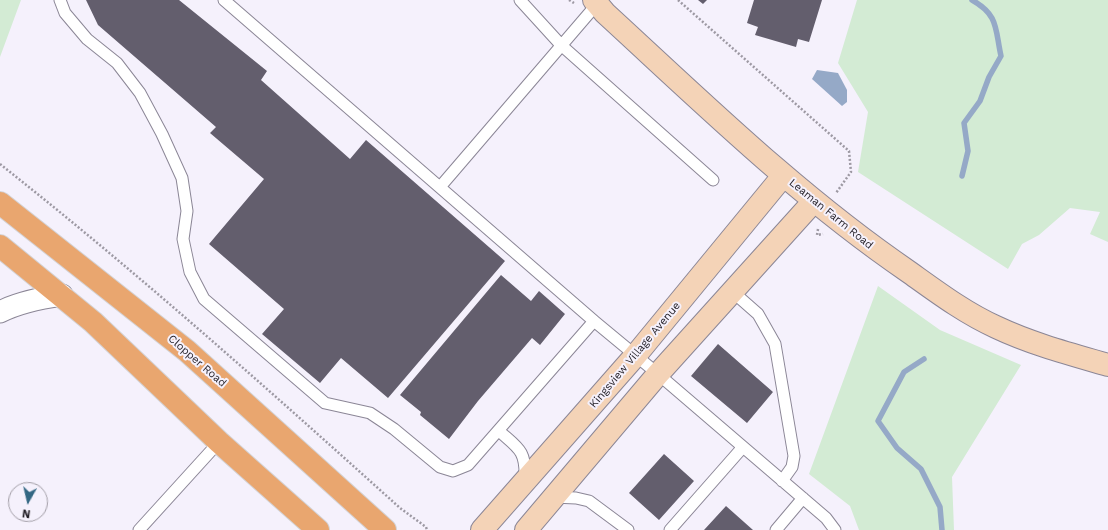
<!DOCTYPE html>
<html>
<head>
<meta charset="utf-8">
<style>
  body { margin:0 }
  #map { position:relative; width:1108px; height:530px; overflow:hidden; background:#f5f1fc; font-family:"Work Sans",sans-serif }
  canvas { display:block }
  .north { position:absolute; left:8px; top:482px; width:40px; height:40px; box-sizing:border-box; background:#f5f1fc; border:1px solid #a19da6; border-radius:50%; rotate:188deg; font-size:11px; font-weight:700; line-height:16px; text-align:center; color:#221f26 }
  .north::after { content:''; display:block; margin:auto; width:14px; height:18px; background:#336783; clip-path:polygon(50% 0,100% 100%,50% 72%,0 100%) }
</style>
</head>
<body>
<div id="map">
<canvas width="1108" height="530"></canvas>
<div class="north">N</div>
</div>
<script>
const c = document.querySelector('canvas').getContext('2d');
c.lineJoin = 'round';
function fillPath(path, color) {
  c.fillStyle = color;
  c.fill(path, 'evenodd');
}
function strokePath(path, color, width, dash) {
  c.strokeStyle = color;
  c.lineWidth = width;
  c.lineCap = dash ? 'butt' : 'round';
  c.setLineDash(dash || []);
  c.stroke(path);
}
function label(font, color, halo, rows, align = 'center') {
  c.font = font + ' "Work Sans",sans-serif';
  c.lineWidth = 4;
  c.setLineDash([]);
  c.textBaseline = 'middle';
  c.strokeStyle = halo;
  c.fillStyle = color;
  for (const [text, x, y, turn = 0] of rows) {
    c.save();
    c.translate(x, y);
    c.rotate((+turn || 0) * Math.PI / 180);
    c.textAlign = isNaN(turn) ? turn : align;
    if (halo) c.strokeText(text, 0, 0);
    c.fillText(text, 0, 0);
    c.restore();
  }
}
fillPath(new Path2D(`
  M0,0H21L0,57Z
  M857,0H1108V242L1090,234L1100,212L1070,208L1039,235L1022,244L1008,269L858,172L868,112L838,63Z
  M878,286L940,330L1021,365L952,477L954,530H859L850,506L809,474Z`), '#d3ebd4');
fillPath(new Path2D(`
  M817,70L838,73L847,90V102L842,106L812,79Z`), '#95a9c7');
strokePath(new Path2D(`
  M962,176L968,151L964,123L980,101L989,77L1001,56C995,29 999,15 972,0
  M924,359L904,372L878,421L897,448L921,469L940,507L942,530`), '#95a9c7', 5.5);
fillPath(new Path2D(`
  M86,0H179L267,71L261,80L350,159L366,140L505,261L388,398L341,358L320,383L262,334L284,309L209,244L264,179L210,133L216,127L98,25Z
  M698,0H707L703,4Z
  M754,0H822L809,42L798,39L796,47L755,35L758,27L747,23Z
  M501,275L531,301L539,291L565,314L540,345L532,338L478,401L449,439L420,415L421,412L400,395Z
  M718,344L773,392L747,423L691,376Z
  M664,454L694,481L659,520L629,493Z
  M726,506L753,530H704Z`), '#635e6d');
const lane = new Path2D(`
  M60,0L65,13L87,39L117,63L140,93L162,134L182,178L187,211L183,239L190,272L204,299L325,403L370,413L394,429L440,467L453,471L468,465L594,321
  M224,0L594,321L658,374L826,518L835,530
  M520,0L561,45L713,180
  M440,187L597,4
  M733,292L758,314L775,344L794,456L792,467L782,481
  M499,431C518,448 526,450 525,478
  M553,497L576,498L589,501L628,530
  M139,530L219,442
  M670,530L743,447
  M776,530L803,498`);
const street = new Path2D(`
  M0,312C19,302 41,298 62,295`);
const secondary = new Path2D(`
  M594,0L605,13C703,103 799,197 909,272C937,292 965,313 996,327C1032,344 1070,354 1108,365
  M482,530L635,356L783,176
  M526,530L658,374L814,201`);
const primary = new Path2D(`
  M0,203L187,351L385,530
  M0,246L93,322L219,442L318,530`);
strokePath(lane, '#8b8696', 13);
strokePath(street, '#8b8696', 23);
strokePath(secondary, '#8b8696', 24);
strokePath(primary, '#d3d2d4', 24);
strokePath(new Path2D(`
  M569,0L574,3
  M678,0L849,151L851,172L836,193
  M0,164C138,273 269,390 400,508L426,527L427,530
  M818,229L817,235L823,234`), '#9d99a3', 2.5, [2, 2]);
strokePath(lane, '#fff', 11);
strokePath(street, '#fff', 21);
strokePath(secondary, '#f4d3b7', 22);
strokePath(primary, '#e9a66f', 22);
label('11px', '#221f26', '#f5f1fc', [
  ["Leaman Farm Road",831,214,39],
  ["Kingsview Village Avenue",635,355,-50],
  ["Clopper Road",197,361,41]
]);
</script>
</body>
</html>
